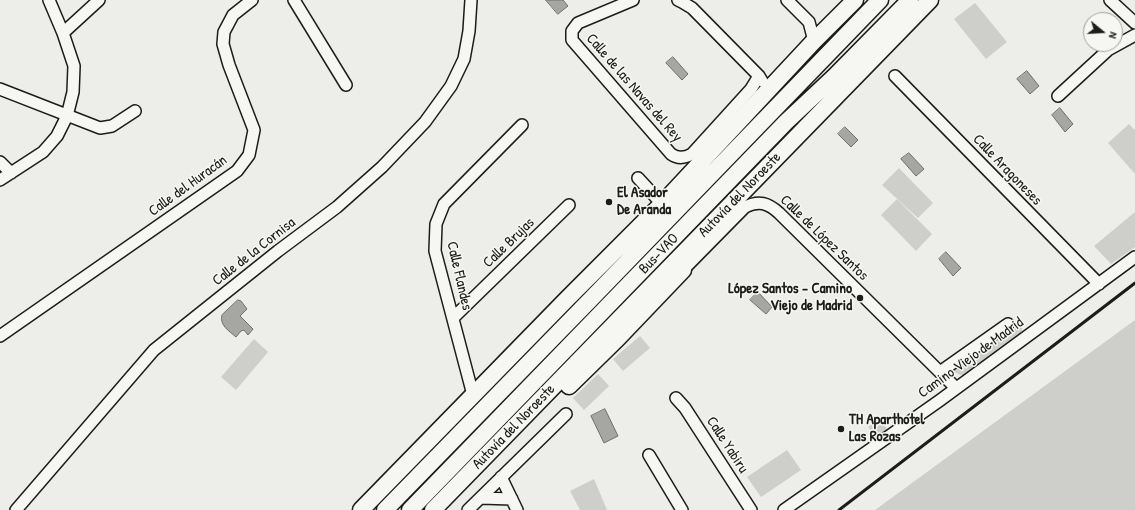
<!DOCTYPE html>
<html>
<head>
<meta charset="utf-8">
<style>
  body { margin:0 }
  #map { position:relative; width:1135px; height:510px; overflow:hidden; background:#edede9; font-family:"Patrick Hand",sans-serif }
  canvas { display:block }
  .north { position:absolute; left:1083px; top:12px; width:40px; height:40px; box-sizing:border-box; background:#f6f6f2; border:1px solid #9f9f9c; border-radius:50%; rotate:108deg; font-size:11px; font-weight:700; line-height:16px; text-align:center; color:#1c1c1c }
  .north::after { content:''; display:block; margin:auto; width:14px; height:18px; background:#1c1c1c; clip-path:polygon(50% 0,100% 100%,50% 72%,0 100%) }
</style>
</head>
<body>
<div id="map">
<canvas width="1135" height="510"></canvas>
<div class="north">N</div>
</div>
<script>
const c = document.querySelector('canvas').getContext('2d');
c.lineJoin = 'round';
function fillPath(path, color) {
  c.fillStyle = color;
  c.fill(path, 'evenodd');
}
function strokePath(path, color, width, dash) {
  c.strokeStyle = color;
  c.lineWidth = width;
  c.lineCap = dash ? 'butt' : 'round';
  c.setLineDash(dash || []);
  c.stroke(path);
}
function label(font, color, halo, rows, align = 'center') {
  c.font = font + ' "Patrick Hand",sans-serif';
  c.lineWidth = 3;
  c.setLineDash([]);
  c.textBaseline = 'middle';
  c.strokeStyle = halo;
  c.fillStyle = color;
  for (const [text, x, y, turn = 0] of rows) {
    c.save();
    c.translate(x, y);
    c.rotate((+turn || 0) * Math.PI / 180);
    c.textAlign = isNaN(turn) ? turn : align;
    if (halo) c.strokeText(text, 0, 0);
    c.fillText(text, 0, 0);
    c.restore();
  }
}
fillPath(new Path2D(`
  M975,3L1007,42L986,59L954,19Z
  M1129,124L1135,130V174L1108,143Z
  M899,168L933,203L918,218L882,185Z
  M897,199L932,234L916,251L881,215Z
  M1135,212V247L1111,264L1094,246Z
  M1135,320V510H875Z
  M1020,325L1022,327V331L1019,335L964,375H960L953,371Z
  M640,336L650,348L623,371L613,359Z
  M254,339L268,352L236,390L221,377Z
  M598,374L609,386L584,410L573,398Z
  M879,419L888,430L876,437L868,427Z
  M787,450L801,470L761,497L747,477Z
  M594,479L607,510H580L570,491Z`), '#cececb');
const water = new Path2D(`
  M546,0H563L568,6L558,14Z
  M673,57L688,74L682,80L666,63Z
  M1027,71L1039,86L1030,94L1017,79Z
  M1060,108L1073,124L1065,132L1052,115Z
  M845,127L858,140L851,147L838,134Z
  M909,153L924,169L916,176L901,159Z
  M946,252L961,268L953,276L939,259Z
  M758,292L772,307L766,314L750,300Z
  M238,300L241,301L247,309L240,316L253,329L248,335L244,330L241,331L236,337C229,331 219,325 222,315Z
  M605,409L618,436L604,443L591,416Z`);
fillPath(water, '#a6a6a3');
strokePath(water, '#6f6f6d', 1);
const minor = new Path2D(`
  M294,0L346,85
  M633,0L578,23L572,31V40L671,154C678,159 685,158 692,154L751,89L759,76
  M678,0L682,2L692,8L759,76L762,81
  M787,0L809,22L814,41
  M1110,0L1135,23
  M63,33L99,0
  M895,76L1099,284
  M0,89L100,128L112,126L135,111
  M1058,96L1108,50L1135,35
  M0,162L11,173
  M638,178L662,204
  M0,180L43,152L57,136L67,116L73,92L74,66L63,33L49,0
  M683,270L745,207C759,200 768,203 779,213L956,388
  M453,318L569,205
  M0,336L237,171L249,155L254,130L229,65L223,44L224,32L233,15L252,0
  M940,372L1008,324
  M473,395L435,251L436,224L444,204L522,125
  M676,398L685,408L751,510
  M649,455L682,510
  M501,477L517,510
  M481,498L512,499
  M16,510L154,350L278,251L337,207L382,167L425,122L451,86L464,59L469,31L471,0
  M468,510L566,414
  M784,510L939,401L1135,257`);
const highway = new Path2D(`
  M569,386L618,338L683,270
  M361,510L568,298L662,204L814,41L855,0
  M385,510L590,300L880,0
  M410,510L786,122L834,77L910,0
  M433,510L930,0`);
strokePath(minor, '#1c1c1c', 14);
strokePath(highway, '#1c1c1c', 19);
strokePath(minor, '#f6f6f2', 11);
strokePath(highway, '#f6f6f2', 16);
strokePath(new Path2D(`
  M839,510L1135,283`), '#1c1c1c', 3);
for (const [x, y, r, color] of [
  [609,202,4,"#1c1c1c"],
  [860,298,4,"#1c1c1c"],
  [841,429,4,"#1c1c1c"]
]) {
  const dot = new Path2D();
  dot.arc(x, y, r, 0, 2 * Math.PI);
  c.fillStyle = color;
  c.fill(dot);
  strokePath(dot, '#f6f6f2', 1.5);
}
label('15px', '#1c1c1c', '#f6f6f2', [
  ["Calle de las Navas del Rey",634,88,49],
  ["Calle Aragoneses",1007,170,46],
  ["Calle del Huracán",188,186,-36],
  ["Autovía del Noroeste",740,195,-46],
  ["Calle de López Santos",824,238,44],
  ["Calle Brujas",509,243,-44],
  ["Calle de la Cornisa",254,252,-38],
  ["Bus-VAO",659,254,-46],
  ["Calle Flandes",459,276,77],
  ["Camino Viejo de Madrid",971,358,-36],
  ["Autovía del Noroeste",514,427,-46],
  ["Calle Yabiru",727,445,57]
]);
label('bold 15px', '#1c1c1c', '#f6f6f2', [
  ["El Asador",617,193],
  ["De Aranda",617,210],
  ["López Santos - Camino",852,289,"right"],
  ["Viejo de Madrid",852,306,"right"],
  ["TH Aparthotel",849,420],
  ["Las Rozas",849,437]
], 'left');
</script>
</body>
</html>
